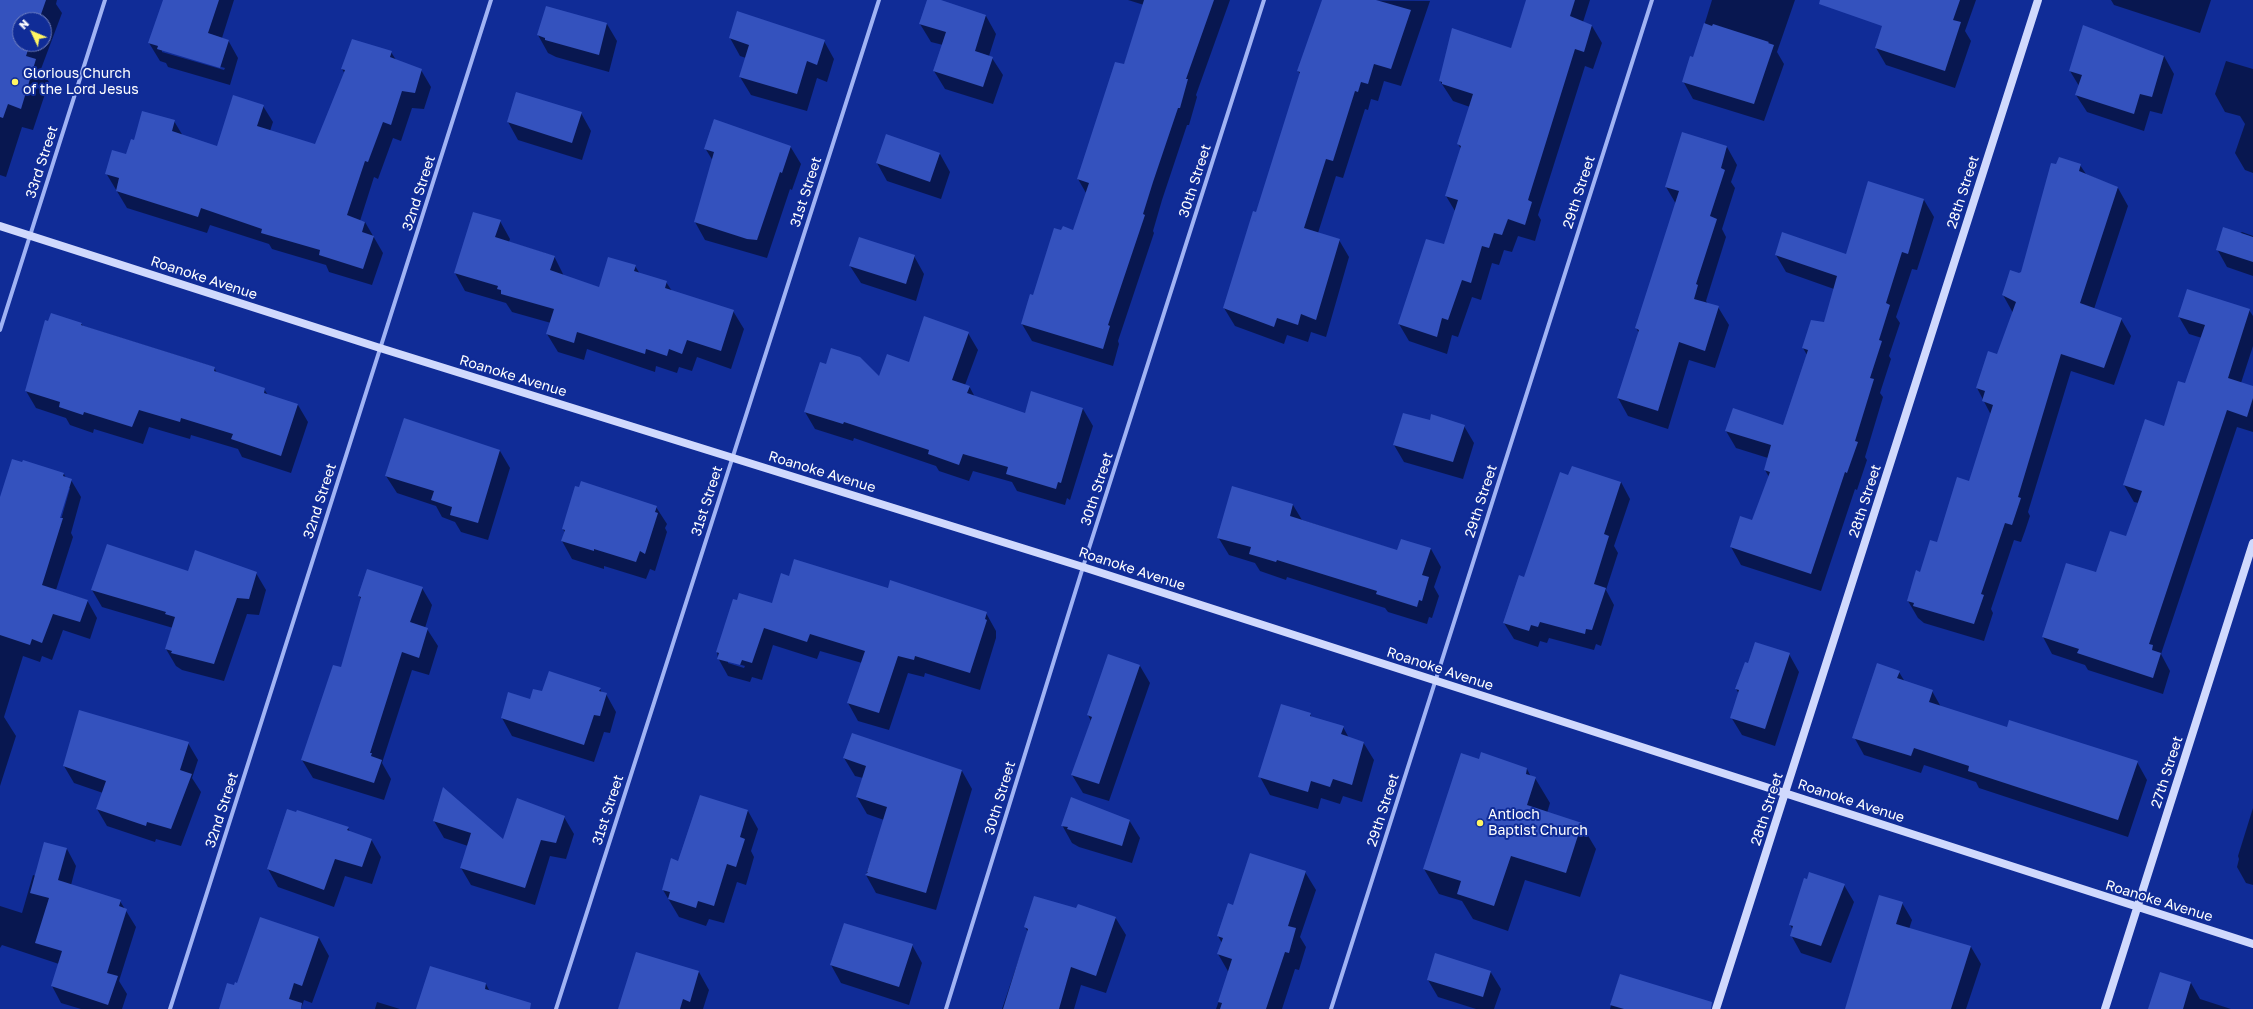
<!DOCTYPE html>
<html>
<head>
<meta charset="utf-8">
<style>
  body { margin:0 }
  #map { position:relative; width:2253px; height:1009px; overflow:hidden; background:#102c97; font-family:"Golos Text",sans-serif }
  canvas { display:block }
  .north { position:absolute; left:12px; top:12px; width:40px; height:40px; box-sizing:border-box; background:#102c97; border:1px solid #7080c1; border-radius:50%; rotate:314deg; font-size:11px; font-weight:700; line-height:16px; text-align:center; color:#fff }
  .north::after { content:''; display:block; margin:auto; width:14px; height:18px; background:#fff563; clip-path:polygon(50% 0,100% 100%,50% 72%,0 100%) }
</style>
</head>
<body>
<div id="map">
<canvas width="2253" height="1009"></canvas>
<div class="north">N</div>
</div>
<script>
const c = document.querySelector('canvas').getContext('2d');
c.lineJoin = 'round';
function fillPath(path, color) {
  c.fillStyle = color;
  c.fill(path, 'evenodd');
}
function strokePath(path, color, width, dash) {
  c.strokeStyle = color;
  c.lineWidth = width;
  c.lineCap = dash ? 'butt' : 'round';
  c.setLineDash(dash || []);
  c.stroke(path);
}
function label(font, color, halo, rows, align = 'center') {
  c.font = font + ' "Golos Text",sans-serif';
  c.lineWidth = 4;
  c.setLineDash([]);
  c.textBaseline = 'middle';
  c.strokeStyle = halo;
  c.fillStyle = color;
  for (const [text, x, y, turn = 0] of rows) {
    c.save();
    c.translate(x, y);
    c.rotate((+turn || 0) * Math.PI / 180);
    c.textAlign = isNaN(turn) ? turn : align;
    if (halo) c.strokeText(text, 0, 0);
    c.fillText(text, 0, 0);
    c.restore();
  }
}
fillPath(new Path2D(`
  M0,0H57L56,4L62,13L41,69L49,82L33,130L22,127L6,177L0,175ZM20,20H44V44H20Z
  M164,0H234L222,38L228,40L238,58L230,85L168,67L166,63L160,61L149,43ZM162,50L225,68L224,70L162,52Z
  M936,0L986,16L996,34L989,56L992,58L1003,75L993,104L945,89L934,71L943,45L931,42L920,24Z
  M1128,0H1230L1196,95L1197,97L1189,125H1187L1162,200L1153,231L1154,233L1118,341L1119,344L1113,366L1032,341L1022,324L1062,231H1074L1086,193L1078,179L1124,65L1144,5Z
  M1323,0L1430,1L1401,86L1384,81L1378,101L1371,99L1368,110L1365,109L1343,178L1336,176L1318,233L1339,240L1349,257L1326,337L1311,332L1308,342L1287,335L1284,344L1235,326L1224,308L1257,213L1300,74L1298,71Z
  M1527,0H1590L1583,22L1592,26L1602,43L1593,69L1585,66L1538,215L1541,220L1535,241L1518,236L1512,252L1504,250L1499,265L1492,263L1481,300L1472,297L1458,337L1452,335L1447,354L1409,341L1399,324L1444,246L1455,211L1446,196L1461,149L1458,144L1470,107L1453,101L1440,81L1511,49Z
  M1712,0H1795L1777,52L1784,64L1764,121L1693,99L1683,81L1694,58Z
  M1891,0H1976L1965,31L1971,41L1955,88L1886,65L1876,48Z
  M2111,0H2211L2200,33L2114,5Z
  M607,24L617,41L609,72L556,57L548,53L538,35Z
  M730,38L824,41L834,59L827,82L817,78L807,111L751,95L740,77L746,58L740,56Z
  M391,52L396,60L421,70L431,87L424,109L412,108L401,141L393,138L378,179L374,177L360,221L365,222L383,253L372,285L329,272L326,265L272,249L269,244L210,225L207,233L127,208L106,173L127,156L134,141L174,121L183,136L218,147L263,106L273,122L270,131L316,145L345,74L342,69Z
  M2164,56L2174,74L2162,114L2150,111L2144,131L2087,112L2076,95L2079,86L2070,71Z
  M2226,61L2253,69V173L2245,170L2235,153L2245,124L2240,116L2225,112L2215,94Z
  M581,113L591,131L582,160L518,140L508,122Z
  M790,146L801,164L792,190L790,189L767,258L705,240L695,222L713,161L705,148Z
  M1727,147L1737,165L1731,182L1735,188L1722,229L1726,237L1706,301L1708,304L1718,307L1729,325L1715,368L1689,360L1668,429L1628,416L1618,398L1639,333L1636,328L1676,204L1666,187Z
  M940,154L950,172L941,199L887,181L877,163Z
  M2080,165L2086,174L2118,188L2128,206L2094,309L2121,319L2131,336L2114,385L2071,371L2028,512L2030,516L2025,531L2021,542L2014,540L1991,609L1993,613L1984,641L1924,623L1918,618L1908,601L1970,482L1991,415L1977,388L1998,356L2013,313L2003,295L2022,272Z
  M1924,200L1934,217L1917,270L1912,269L1896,317L1900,323L1889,356L1891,359L1880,393L1883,397L1865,457L1867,460L1857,490L1855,489L1821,591L1741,565L1731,547L1740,517L1753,522L1769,477L1765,470L1768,458L1736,448L1726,431L1784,426L1807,355L1803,348L1825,324L1834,289L1786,272L1776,255H1846Z
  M500,221L510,239L509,242L554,256L564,276L600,288L635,266L640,274L666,282L672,291L733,311L744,329L731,369L697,357L692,371L679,367L677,373L656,366L655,372L587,349L584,360L558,352L547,334L551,323L512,312L506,303L465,291L455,273Z
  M2242,232L2253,236V276L2227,267L2217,249Z
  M914,256L924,274L916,301L861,283L850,266Z
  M2249,310L2253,316V346L2241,383L2253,387V432L2237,427L2161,654L2170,671L2163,694L2088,670L2085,665L2052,654L2043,637L2127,538L2139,503L2134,502L2124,485L2165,427L2186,384L2202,338L2189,334L2179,317Z
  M81,323L83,326L214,367L217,373L264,389L268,395L298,405L308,422L291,473L242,457L238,449L191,435L190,439L149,427L143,444L94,429L93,433L70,425L66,418L36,408L26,391Z
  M968,333L978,350L965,385L969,386L975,397L1025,414L1032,392L1083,409L1093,426L1070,500L1067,498L1065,505L1017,491L1012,482L973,471L969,481L939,471L936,466L854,438L853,441L815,429L805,412L910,363Z
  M1430,421L1464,426L1474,443L1463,479L1404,462L1394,445Z
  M500,451L510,468L488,540L461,532L455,522L442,517L436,506L397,493L386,476Z
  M23,461L64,474L66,478L71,480L81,497L71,533L73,537L56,590L87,600L97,618L90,639L63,630L52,660L42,656L40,662L23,656L4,717L16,736L0,786V500ZM68,488H70L60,523L58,522Z
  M1621,482L1630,499L1614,546L1618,553L1606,590L1614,605L1601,646L1596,644L1594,650L1549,638L1547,643L1540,641L1538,647L1514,639L1504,623L1525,578Z
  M579,489L656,507L667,524L665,528L667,532L655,571L650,569L646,579L604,566V569L572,559L562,541L565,533L563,529Z
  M1293,505L1302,520L1398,551L1401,540L1431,549L1441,567L1434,587L1439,596L1432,618L1429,617L1427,624L1388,612L1385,608L1287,577L1286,580L1260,571L1255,563L1229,555L1218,537Z
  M189,572L256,573L266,590L259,615L247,614L224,681L182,670L176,666L166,649L173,628L102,607L92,590Z
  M789,577L889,589L986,613L996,631V638L980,690L925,673L924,677L908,673L889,730L858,721L848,703L862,663L820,651L817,659L773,645L762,680L752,677L750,682L728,676L718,658L717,652L772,604ZM728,661L745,666L744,668L728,663Z
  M422,588L432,605L425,628L427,629L438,646L429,675L412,670L382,763L391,779L384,800L313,778L302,760L342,669L361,599L359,596Z
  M1789,654L1799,672L1775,746L1742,735L1731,717L1739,694L1736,689L1749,665Z
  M1140,666L1150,683L1109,801L1083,793L1072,775L1091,721L1088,715Z
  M1899,672L1905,682L1932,691L1941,707L2007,728L2137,762L2147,780L2128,837L1979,788L1976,782L1924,765L1921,773L1864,755L1854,737Z
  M600,689L602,693L606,694L616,712L610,733L604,732L594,762L512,736L502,718L509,693L530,700L542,693Z
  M1310,714L1312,718L1343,727L1349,738L1363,742L1374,760L1362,802L1343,796L1340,804L1321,798L1318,809L1270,795L1260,777Z
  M853,734L962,771L972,789L936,910L876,893L866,875L884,820L867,814L857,797L863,778L855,776L844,758Z
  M188,743L198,760L192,778L201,792L181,846L156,839L155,842L107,826L97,809L103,793L74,783L64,766Z
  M1480,760L1527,769L1531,777L1535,778L1550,803L1547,813L1581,824L1596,849L1580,897L1525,880L1508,931L1473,919L1462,901L1439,894L1424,869Z
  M701,796L748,811L758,829L751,851L754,857L746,885L737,882L724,923L709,919L706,926L679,917L663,890L679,862Z
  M2253,808V885L2246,883L2237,867L2239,859L2238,856Z
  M564,817L574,834L566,859L550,856L535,905L471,885L461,868L468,846L444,838L434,821L504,841Z
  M1129,820L1140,838L1132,863L1079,847L1072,843L1062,825Z
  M348,828L350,832L371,839L381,857L372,884L345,876L334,907L278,887L268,869Z
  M67,849L76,866L71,885L120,901L136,927L119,981L127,994L122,1009H81L61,1003L52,986L59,964L2,945L0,948V906L22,913L33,875L36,876Z
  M1305,872L1316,890L1300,937L1306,947L1299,970L1295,969L1282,1009H1216L1229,973L1218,954L1222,943L1218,936L1234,907Z
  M1844,885L1854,902L1831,963L1801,953L1791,935L1793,930L1790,925Z
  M1902,903L1912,920L1909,929L1971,947L1981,964L1966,1009H1920L1868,987Z
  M1077,909L1115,917L1126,935L1106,993L1081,985L1074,1009H1002L1028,932L1025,927Z
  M261,918L319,938L329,956L312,1003L304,1000L301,1009H220L234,986L238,984Z
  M844,924L912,945L922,963L909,1005L841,983L831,965Z
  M1490,971L1501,989L1494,1009H1476L1438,997L1428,980Z
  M699,972L709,990L703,1009H618Z
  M1620,975L1688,1009H1610Z
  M2191,983L2200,999L2231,1009H2149Z
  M486,984L490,992L515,1009H417Z
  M377,1002L400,1009H375Z`), '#0007');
fillPath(new Path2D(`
  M0,0H46L39,20H20V44H30L26,56L36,59L21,109L8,104L3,118L0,117Z
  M163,0H219L208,33L229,40L220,68L157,49L158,46L148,43Z
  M927,0H941L986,15L975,51L993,57L983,87L933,71L946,32L919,24Z
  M1144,0H1214L1186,79H1188L1180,108H1178L1153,182L1143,214L1145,215L1108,325L1110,326L1103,349L1021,324L1030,294L1033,295L1054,228L1061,230L1063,226L1073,230L1089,183L1077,179L1115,62L1124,64Z
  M1322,0H1376L1411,10L1391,69L1374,64L1368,84L1361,82L1358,92L1355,91L1333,161L1326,159L1304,228L1340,239L1316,320L1301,314L1298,325L1277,318L1274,327L1223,308L1253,211L1256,212L1300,72L1297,71Z
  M1526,0H1575L1570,16L1592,25L1584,52L1575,49L1528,200L1532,202L1525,225L1508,219L1502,235L1494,233L1489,248L1482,246L1471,283L1462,280L1448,320L1442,318L1437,337L1398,324L1426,239L1444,244L1458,200L1445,196L1461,146L1457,144L1473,94L1442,84V82L1439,81L1452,28L1511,48Z
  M1820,0H1960L1953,20L1961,22L1945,71L1875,48L1882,26L1819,4Z
  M546,6L607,23L599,55L545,40V38L537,35Z
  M737,11L825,40L817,65L807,61L797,94L739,77L749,45L729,38Z
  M1704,23L1712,26L1713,24L1769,42L1768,43L1774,45L1754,104L1682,82L1690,56L1693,57Z
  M2083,25L2164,56L2152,97L2140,94L2134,114L2075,95L2082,75L2069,71Z
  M352,39L392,51L390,57L422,69L415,93L402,91L391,125L383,122L368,162L365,161L347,215L365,222L362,232L374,236L363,269L319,255L320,250L261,233L262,229L201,208L198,217L116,191L119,178L105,174L112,150L126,154L131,139L134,140L142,111L175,120L172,131L217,146L233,95L264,105L257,126L315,144L345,70L341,69Z
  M516,92L582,112L572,143L507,122Z
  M714,119L791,146L782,173L780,172L757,240L747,239L694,222L714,152L704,149Z
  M1682,132L1727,146L1721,168L1725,170L1710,216L1717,219L1696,284L1698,285L1694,299L1719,306L1705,351L1679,342L1658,411L1617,398L1639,330L1635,328L1679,191L1665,187Z
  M886,134L940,153L930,182L876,163Z
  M2059,157L2081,164L2079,171L2118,187L2080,303L2122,318L2104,368L2061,354L2018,497L2021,498L2012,525L2005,523L1981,594L1984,595L1974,624L1913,606L1914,603L1907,601L1916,570L1920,572L1930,540L1937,542L1957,477L1969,481L1993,405L1982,401L1985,391L1976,388L1988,351L1997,354L2016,302L2002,295L2010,270L2019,273L2021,272L2051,163L2056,164Z
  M1868,181L1924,199L1908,254L1902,252L1886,303L1890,305L1879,340L1882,341L1870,378L1874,379L1855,441L1858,442L1847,473L1845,472L1811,574L1730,547L1740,516L1752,520L1770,472L1764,470L1771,445L1725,431L1733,408L1783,425L1808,350L1802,348L1811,320L1824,322L1837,276L1775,255L1782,232L1846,254Z
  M473,212L501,220L495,237L555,256L550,270L599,287L608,257L636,265L634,271L667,281L665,288L734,310L721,351L687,340L682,354L669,349L667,356L646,349L645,354L577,332L574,343L546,334L554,309L501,294V290L497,289L498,286L454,273Z
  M2223,227L2253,237V262L2216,250Z
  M859,237L915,255L906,284L849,266Z
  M2187,289L2250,309L2228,378L2253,386V398L2247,417L2227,410L2149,644L2153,645L2152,650L2161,653L2153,678L2077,653L2079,649L2042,637L2066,563L2096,572L2110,531L2126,536L2142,491L2123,485L2145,419L2164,426L2178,381L2185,383L2205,325L2178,317Z
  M51,313L82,323L81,325L215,367L214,371L265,388L264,393L298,404L281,456L231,439L233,434L181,418L180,422L139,410L132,427L84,412L83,415L59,407L60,402L25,391L45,320L48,321Z
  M924,316L969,332L952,380L970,386L967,393L1025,413L1031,391L1083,408L1061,483L1058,482L1056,489L1006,474L1008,467L963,454L959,465L928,454L929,450L844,422L843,424L804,412L820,362L826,364L831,348L860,357L879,376L887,354L909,362Z
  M1403,413L1430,420L1431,414L1465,425L1453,462L1393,445Z
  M404,418L500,450L478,523L450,515L452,507L431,500L434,491L385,476Z
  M12,459L22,462L23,460L64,473L63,476L72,479L60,518H63L42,585L88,600L80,622L53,614L42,643L32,639L30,645L0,635V497Z
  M1572,466L1621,482L1604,534L1609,536L1594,584L1606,588L1592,630L1586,629L1585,634L1540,622L1538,627L1531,625L1529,631L1503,623L1519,575L1524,577L1560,472L1568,475Z
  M581,481L657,506L655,512L658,513L645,554L640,551L636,562L594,549V551L561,541L565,530L562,529L575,486L579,487Z
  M1232,486L1293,504L1290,516L1397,550L1401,539L1431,548L1422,575L1429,577L1422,601L1419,600L1417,607L1376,594L1377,591L1277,560L1276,562L1249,554L1251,547L1217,538Z
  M107,544L188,571L195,550L257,572L249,599L237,598L214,664L171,653L172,651L165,649L175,617L165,614L166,612L91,590Z
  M794,559L888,588L890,580L987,612L985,619L987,620L970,673L915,656L914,660L898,656L879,713L847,703L865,651L810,634L807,642L764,628L752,663L742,660L740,665L717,659L719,653L716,652L733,599L737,600L739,593L772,603L781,573L789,576Z
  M367,569L423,587L410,622L428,628L419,658L402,652L370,753H372L371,756L382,760L374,783L301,760L333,665L341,667L361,597L358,596Z
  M1755,642L1790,653L1765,729L1730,718L1739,690L1735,689L1745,662L1748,663Z
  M1108,654L1140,665L1099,784L1071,775L1092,717L1087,715Z
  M1877,663L1900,671L1897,678L1933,690L1929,702L2007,727L2009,720L2138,761L2118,820L1968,771L1969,766L1914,748L1911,756L1852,738Z
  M549,671L601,688L599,691L607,693L600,716L594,715L584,745L501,718L508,692L530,699L533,689L542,691Z
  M1281,704L1311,713L1310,716L1344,726L1341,734L1364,742L1352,785L1333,779L1330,787L1311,781L1308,792L1258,777Z
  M79,710L189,742L180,770L192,774L171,829L147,822L146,826L96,809L106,781L63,766Z
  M852,733L962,770L926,893L865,875L868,872H867L887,807L856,797L866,766L843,758Z
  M1481,752L1527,768L1526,774L1536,777L1527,805L1582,823L1566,873L1511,856L1494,906L1457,894L1461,881L1423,869L1461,753L1479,759Z
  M443,787L503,839L517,798L565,816L556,843L541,840L525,888L460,868L471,833L433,821Z
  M700,795L748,810L740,837L745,839L736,867L727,864L714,906L698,901L696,908L668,899L670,892L662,890L671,858L678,861Z
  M1071,797L1130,820L1122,846L1067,829L1068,827L1061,826Z
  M287,809L296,812L297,810L349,827L347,830L372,839L362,867L335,859L324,890L267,869Z
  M44,842L67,848L58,880L121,900L119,906L127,909L107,973L118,976L108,1005L51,986L62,951L35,943L49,898L30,893Z
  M1250,853L1306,871L1288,926L1296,928L1289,953L1285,952L1266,1009H1220L1222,1003L1218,1002L1232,959L1217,954L1223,938L1217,936L1228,903L1233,905Z
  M1809,872L1845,884L1821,946L1790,936L1793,926L1789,925L1804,878L1807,879Z
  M1879,895L1903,902L1896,924L1971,946L1951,1009H1845Z
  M1034,896L1076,908L1078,904L1116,917L1096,976L1071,967L1059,1009H1003L1028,929L1024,927Z
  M260,917L319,937L302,986L294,983L289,999L302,1003L301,1009H219L227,983L234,985L235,982L237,983Z
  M844,923L913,944L899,987L830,965Z
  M636,952L699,971L690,1002L683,999L680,1009H618Z
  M1435,953L1491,971L1483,997L1427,980Z
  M430,966L486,983L485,989L531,1003L530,1009H416Z
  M2160,972L2191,982L2183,1009H2148Z
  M1620,974L1712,1002L1711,1009H1624L1610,1005Z`), '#3452be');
strokePath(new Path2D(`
  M0,330L105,0
  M170,1009L491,0
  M556,1009L879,0
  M946,1009L1083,567L1264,0
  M1331,1009L1652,0`), '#a0b3f4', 4);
strokePath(new Path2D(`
  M0,226L380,348L1083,567L2253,944
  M1716,1009L2038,0
  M2105,1009L2253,543`), '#d0d9fd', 8);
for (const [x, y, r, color] of [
  [15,82,4,"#fff563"],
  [1480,823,4,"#fff563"]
]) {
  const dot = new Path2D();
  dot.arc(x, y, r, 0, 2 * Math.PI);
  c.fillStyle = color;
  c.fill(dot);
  strokePath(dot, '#102c97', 1.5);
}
label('14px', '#fff', '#102c97', [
  ["Glorious Church",23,74],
  ["of the Lord Jesus",23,90],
  ["Antioch",1488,815],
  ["Baptist Church",1488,831]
], 'left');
label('14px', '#fff', '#102c97', [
  ["33rd Street",42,162,-72],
  ["30th Street",1195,181,-72],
  ["31st Street",806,192,-72],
  ["29th Street",1579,192,-72],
  ["28th Street",1963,192,-72],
  ["32nd Street",419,193,-72],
  ["Roanoke Avenue",204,278,18],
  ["Roanoke Avenue",513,376,17],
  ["Roanoke Avenue",822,472,17],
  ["30th Street",1097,489,-72],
  ["32nd Street",320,501,-72],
  ["31st Street",707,501,-72],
  ["29th Street",1481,501,-72],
  ["28th Street",1865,501,-72],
  ["Roanoke Avenue",1132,569,18],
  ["Roanoke Avenue",1440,669,18],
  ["27th Street",2167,772,-72],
  ["30th Street",1000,798,-73],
  ["Roanoke Avenue",1851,801,18],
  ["28th Street",1767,809,-72],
  ["32nd Street",222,810,-72],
  ["31st Street",608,810,-72],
  ["29th Street",1383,810,-72],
  ["Roanoke Avenue",2159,901,17]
]);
</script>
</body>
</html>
